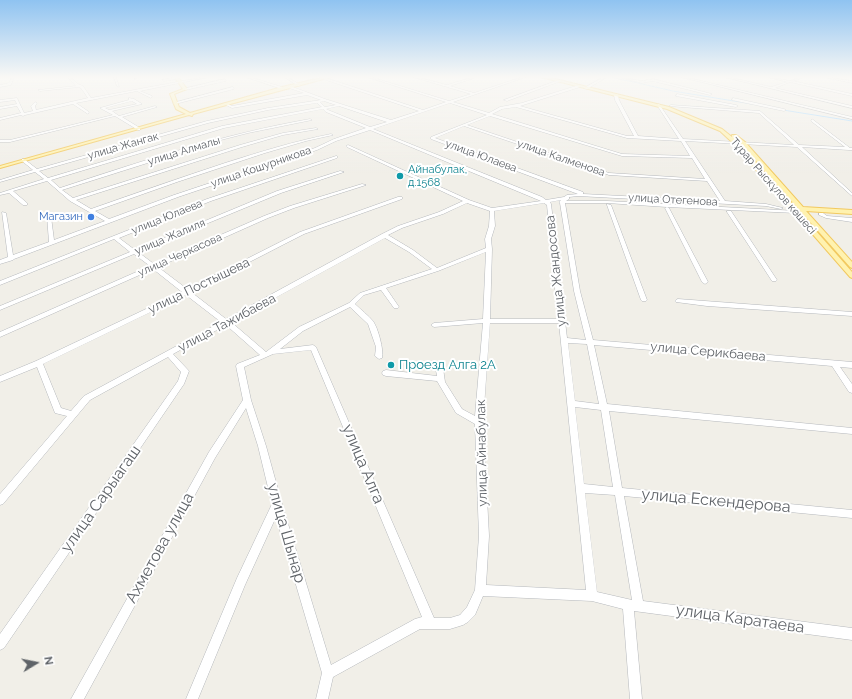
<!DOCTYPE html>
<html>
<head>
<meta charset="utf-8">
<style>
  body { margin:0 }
  #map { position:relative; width:852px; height:699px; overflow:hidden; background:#f1efe8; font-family:Raleway,sans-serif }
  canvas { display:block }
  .north { position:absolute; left:16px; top:643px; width:40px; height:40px; -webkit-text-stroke:3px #fff; paint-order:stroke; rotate:80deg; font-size:11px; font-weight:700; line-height:16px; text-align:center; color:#5f6368 }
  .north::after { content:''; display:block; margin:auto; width:14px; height:18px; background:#5f6368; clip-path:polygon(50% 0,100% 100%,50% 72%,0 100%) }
</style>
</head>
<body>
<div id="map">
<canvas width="852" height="699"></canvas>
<div class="north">N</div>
</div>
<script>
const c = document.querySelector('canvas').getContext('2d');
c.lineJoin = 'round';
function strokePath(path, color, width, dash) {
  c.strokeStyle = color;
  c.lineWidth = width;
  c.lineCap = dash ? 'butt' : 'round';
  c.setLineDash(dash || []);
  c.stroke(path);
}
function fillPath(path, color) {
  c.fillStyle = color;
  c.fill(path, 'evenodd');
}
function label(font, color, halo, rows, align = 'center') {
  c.font = font + ' Raleway,sans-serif';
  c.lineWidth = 4;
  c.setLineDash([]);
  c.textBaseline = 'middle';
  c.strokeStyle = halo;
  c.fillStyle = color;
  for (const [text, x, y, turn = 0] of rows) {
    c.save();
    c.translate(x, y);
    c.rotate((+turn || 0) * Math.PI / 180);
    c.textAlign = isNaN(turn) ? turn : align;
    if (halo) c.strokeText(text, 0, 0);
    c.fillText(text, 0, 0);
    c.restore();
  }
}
strokePath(new Path2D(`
  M611,77L673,91L752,104
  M783,110L852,121`), '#aadaff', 1);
const minor = new Path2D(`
  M12,77H14L11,85L0,87V85L9,83Z
  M68,77H71L78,84L83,86L91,98L204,77H209L140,91L152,96L151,98L137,91L76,103L89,112L88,114L73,104L25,115L23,116L21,115L0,120V118L21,113L17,106L0,109V107L17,104L15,100L0,102V100L17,98L24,113L33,111L31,106L35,102L37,103L35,106L36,110L88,98L81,88L79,87L40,91L38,90L76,86Z
  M114,77H116L119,87L117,86Z
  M135,77H137V78L135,79Z
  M177,77L178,79L163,81L162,80Z
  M246,77H250L285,88L282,89Z
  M285,77H288L300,85L298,86Z
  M323,77L423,110L446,102L367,77H371L449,101L471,94L413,77H417L447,85L473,77H477L450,86L474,93L522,77H526L453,102L489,113L500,107L522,103L579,85L580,87L520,106L627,136H634L615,100L614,95L616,94L618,95L619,100L638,136L679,139L657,105L659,104L683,139L794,145L759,113L669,106L671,105L760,111L799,145L845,147L811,121L812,119L850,148H852V150H849L802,147L852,193V196L797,147L685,141L725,201L766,204L783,208L781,209L766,206L578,196L569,197V199L566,201H607L798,211V212L796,213L667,207L669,208L708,282L705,284L702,282L665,208L667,207L607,203H565L580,291L593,340L852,362V368L840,367L852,384V393L849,392L832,366L594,345L607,404L852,428V434L609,411L622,488L852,510V518L624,496L643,601L852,628V640L634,611L642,699H630L623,609L592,601L483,596L475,615L468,622L463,625L450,629H420L333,677L328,699H316L322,673L276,517L245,585L198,699H186L237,578L272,504L258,446L246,408L215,458L84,699H71L209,452L243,400L236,366L237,364L260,355L226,325L173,354L189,371L184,384L4,648L0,650V634L178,381L181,372L168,357L90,400L3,504L0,505V494L67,416L55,413L37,367L0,382V376L36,361L182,292L153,269L0,337V332L150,266L134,254L0,310V306L130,252L114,239L0,285V281L207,199L336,156H337V158L211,201L119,238L135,250L277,191L340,171L344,172L281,193L138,252L154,264L264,216L290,206L362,184L366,185L294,208L268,218L158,267L187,289L300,232L398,197H402V199L304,234L191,292L226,319L382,234L398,226L439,212L463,201L347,147L346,146L348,145L469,200L492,208L541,201L370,130L336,141L317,150L178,197L14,259L13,260L0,264V260L8,257L2,212L6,213L13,255L49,242L47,216L51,217L54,240L105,221L70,201L47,181L13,191L27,203V205H23L9,193L0,195V193L44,179L35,172L0,182V180L33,170L22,161V159H24L37,169L207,121L268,108L321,100L307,95L232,108L224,104L226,103L232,106L304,93L289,88L290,86L325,99L391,120L419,111L323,79ZM324,101L336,105L325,107L320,102ZM317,103L322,107L222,126L48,178L39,171L208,123L268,110ZM450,103L487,115L431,137V139L578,194L567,195L564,197L546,200L542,197L373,129ZM339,106L387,122L370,127L328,110L326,109ZM516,107L627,138L681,141L690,156L622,154L492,114L502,109ZM323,109L326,112L366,128L334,139L315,148L174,195L109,219L95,211L177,182L265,153L306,141L333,135L331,134C295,141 260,152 225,163C180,178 136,193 91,209L76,200L242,147L283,135L318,129L316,128L283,133L240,145L73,198L62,190L217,141L248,133L312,120L310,119C224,134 142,161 60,188L51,180L224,128ZM490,116L622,156L692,158L705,179L609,173L467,125ZM464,126L609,175L707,181L720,201L583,194V192L435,138ZM561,200L559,202L560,203L574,291L586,340L567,338L551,204L550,202ZM467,203L490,211L489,226L485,239L486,248L437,268L413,250L388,235L402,228L443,214ZM544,203L547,205L558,319H490L492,249L491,239L495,226L494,211ZM385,238L409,252L432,269L360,293L349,303L299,327L266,352L231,322ZM486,252L483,319L434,323L431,325L434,327L483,323L475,416L462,409L445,382L443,368H437L436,370L437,376L386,370L383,371L382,373L383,375L386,376L437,381L456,413L475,424L479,536L475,590L467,607L460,615L450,618H434L316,347L313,345L280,349L303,331L350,307L368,324L376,347L375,356L379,359L382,358C384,350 378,328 373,321C368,315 361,310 355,304L364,295L381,290L394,308H398L399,307L386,288L438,271ZM186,295L221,322L84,396L71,411L61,408L43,364ZM490,323H559L586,590L486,585L489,536L483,422ZM568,343L587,344L599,404L575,401ZM311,350L422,617L415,619L331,665L282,504L266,446L251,400L244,367L273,354ZM575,407L601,410L613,487L584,484ZM585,493L615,495L632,600L597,592Z
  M604,77H607L587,89L584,88Z
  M619,77L642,81L653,79L712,94L710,95L653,81L642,83Z
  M681,77H685L852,117V119Z
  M724,77H728L771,87L787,82L768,77L790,81L801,77H804L793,81L852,94V96L790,82L775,88L852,106V108Z
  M827,77L852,81V83L828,78Z
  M225,79L226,81L185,90L183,89Z
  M559,80L561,81L507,101L504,100Z
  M233,87L234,89L175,104L173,103Z
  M677,94L736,105L738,106L736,107L676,96Z
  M129,98L134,99L142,104L112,111L119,116L155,106L157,107L122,117L140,128V130H138L115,116L10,142H0V140H10L113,115L100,108L129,100ZM132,101L137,104L109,110L105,108Z
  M733,98L784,109L786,110L784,111L732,100Z
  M607,204L611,205L647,300L646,301H642L641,300L607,205Z
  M727,211H731L777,280L776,281H772L727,212Z
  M819,213H823L827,216L852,218V222L826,218L819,215Z
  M678,299L852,312V316L707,306L676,302L675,301L676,300Z`);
const major = new Path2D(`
  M174,77H178L187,89L174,94L179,107L190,113L282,87L325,77H331L193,114L192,116L189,115L0,168V166L186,114L176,109L170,94L183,89Z
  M541,77H547L669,107L722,129L737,141L852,272V278L850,277L733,143L720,131L667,109Z
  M732,135H736L745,142L803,207L852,210V214L806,211L852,262V268L850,267L741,144L732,137Z`);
strokePath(minor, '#b5b8bc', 1);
strokePath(major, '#f2c960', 2);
fillPath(minor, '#fff');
fillPath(major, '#fff2af');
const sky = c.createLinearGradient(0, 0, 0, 175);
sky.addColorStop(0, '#8fc3f1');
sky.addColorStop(0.44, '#f9f8f5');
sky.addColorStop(1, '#f9f8f500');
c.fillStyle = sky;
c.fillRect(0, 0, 852, 175);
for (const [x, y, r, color] of [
  [400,176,4,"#0f9aa8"],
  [91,217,4,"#3f7fe0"],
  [391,365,4,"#0f9aa8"]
]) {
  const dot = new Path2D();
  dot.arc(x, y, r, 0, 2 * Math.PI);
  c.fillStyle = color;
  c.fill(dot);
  strokePath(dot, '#fff', 1.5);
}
label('11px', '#5f6368', '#fff', [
  ["улица Жангак",123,146,-16],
  ["улица Алмалы",184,151,-17],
  ["улица Юлаева",481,156,20],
  ["улица Калменова",561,158,19],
  ["улица Кошурникова",261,167,-19],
  ["Тұрар Рыскұлов көшесі",773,186,49],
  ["улица Отегенова",673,200,3],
  ["улица Юлаева",167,217,-22],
  ["улица Жалиля",170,237,-23],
  ["улица Черкасова",180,255,-24]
]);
label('11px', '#0d838f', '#fff', [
  ["Айнабулак,",408,170],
  ["д.1568",408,183]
], 'left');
label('11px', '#366cbe', '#fff', [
  ["Магазин",83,217]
], 'right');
label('13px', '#5f6368', '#fff', [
  ["улица Жандосова",556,271,-96],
  ["улица Постышева",199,286,-26],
  ["улица Тажибаева",227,323,-28],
  ["улица Серикбаева",708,352,5],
  ["улица Айнабулак",482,453,-91]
]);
label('13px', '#0d838f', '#fff', [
  ["Проезд Алга 2А",399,365]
], 'left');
label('16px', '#5f6368', '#fff', [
  ["улица Алга",363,464,67],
  ["улица Сарыагаш",101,499,-55],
  ["улица Ескендерова",716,501,5],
  ["улица Шынар",286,533,74],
  ["Ахметова улица",160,548,-61],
  ["улица Каратаева",740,619,8]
]);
</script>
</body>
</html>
